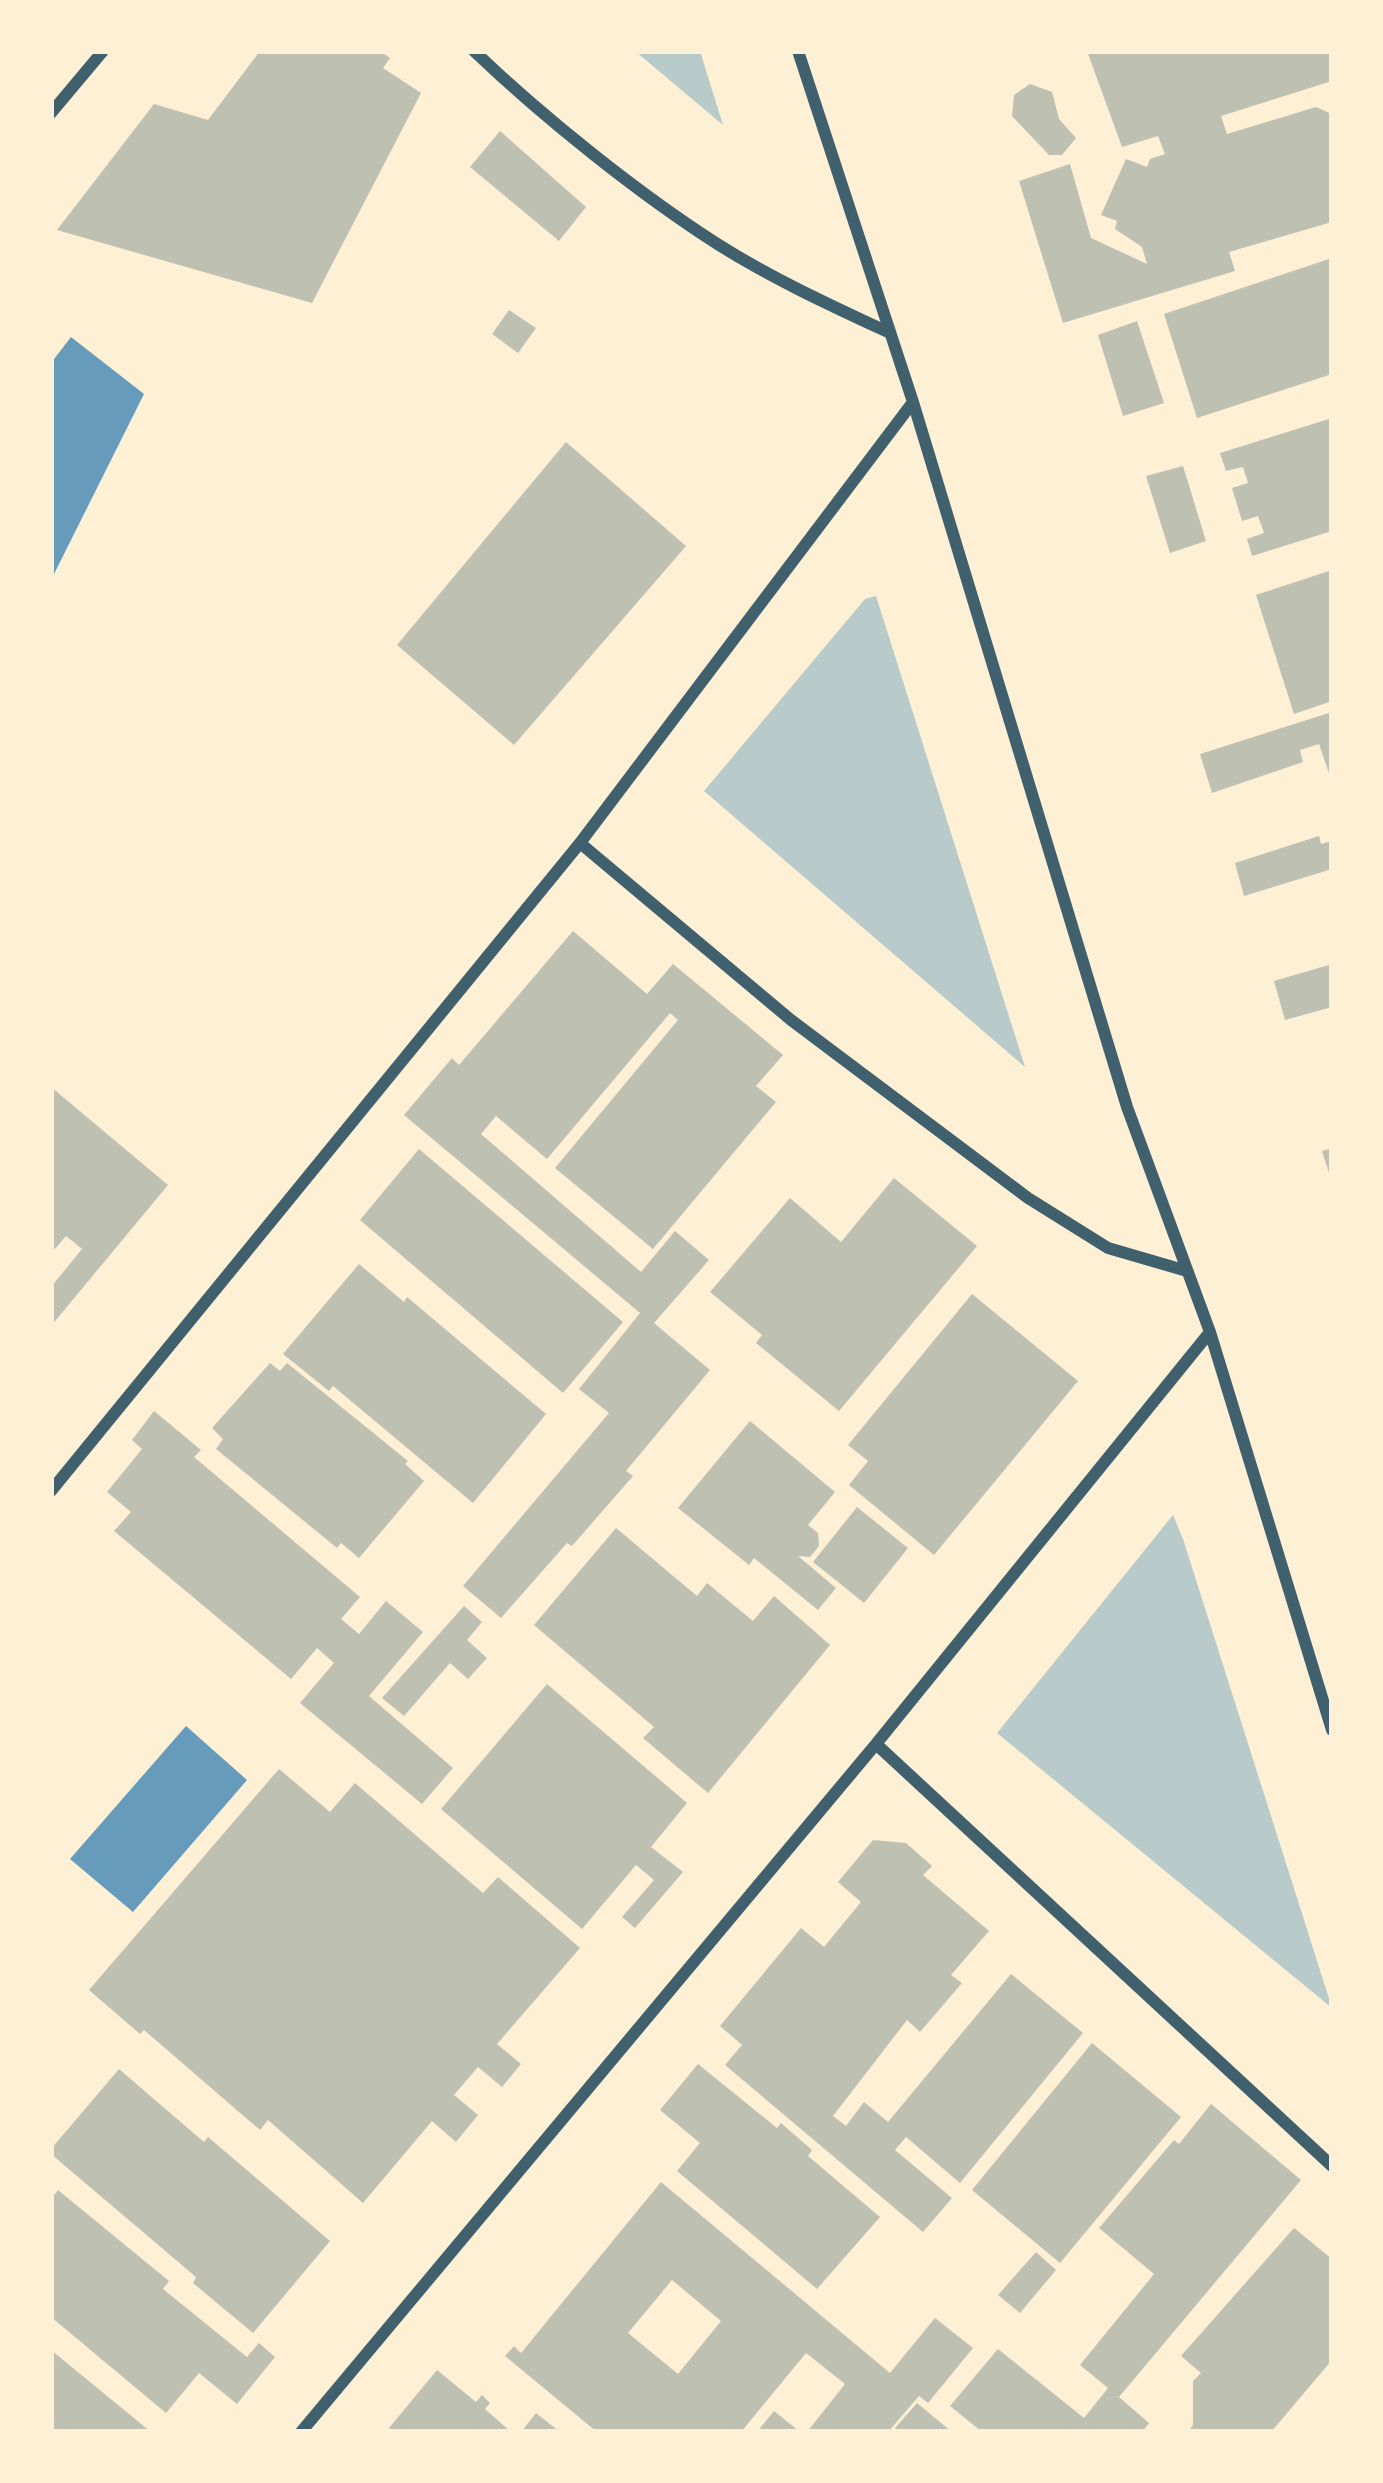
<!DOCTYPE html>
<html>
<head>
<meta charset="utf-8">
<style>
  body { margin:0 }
  #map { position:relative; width:1383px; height:2483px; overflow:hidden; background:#fdf0d5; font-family:"Noto Serif",serif }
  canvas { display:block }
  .frame { position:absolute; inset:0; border:54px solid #fdf0d5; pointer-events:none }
</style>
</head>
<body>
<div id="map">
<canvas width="1383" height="2483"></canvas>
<div class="frame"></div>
</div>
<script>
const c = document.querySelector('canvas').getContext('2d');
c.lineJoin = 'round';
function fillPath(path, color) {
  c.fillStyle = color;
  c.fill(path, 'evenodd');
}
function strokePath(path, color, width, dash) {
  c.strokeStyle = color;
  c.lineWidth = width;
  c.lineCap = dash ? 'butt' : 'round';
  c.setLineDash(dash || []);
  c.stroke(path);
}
fillPath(new Path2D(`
  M635,51H700L723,125Z
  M876,596L1025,1067L704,791L865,599Z
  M1173,1515L1183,1539L1332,2008L997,1733Z`), '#b9caca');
fillPath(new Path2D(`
  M71,337L144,394L51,580V363Z
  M186,1726L247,1780L133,1912L70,1859Z`), '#669bbc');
fillPath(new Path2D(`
  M260,51H380L390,58L383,68L421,93L312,303L57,230L154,104L208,120Z
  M1087,51H1332V81L1221,116L1227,134L1316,107L1332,114V222L1229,252L1235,271L1063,323L1019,181L1070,164L1091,238L1147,264L1142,247L1115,229L1117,221L1101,215L1126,159L1147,167L1150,159L1165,154L1158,136L1122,147Z
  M1030,84L1052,92L1059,119L1076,138L1062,155H1049L1012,116L1014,95Z
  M500,131L586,207L559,241L470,167Z
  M1332,258V374L1197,418L1164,314Z
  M509,310L536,328L518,353L492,334Z
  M1137,321L1164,403L1123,416L1098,335Z
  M1332,418V531L1252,556L1247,539L1264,533L1258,516L1242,521L1232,488L1248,483L1243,467L1226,471L1220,453Z
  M566,442L686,546L514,745L397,645Z
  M1183,466L1206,541L1170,553L1146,476Z
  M1332,570V701L1294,714L1256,595Z
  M1332,712V782L1319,744L1300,750L1303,762L1212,793L1200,754Z
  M1319,836L1321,844L1332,841V869L1244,896L1235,863Z
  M573,931L647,994L673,964L783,1055L756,1086L776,1102L653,1249L555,1168L678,1020L670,1013L547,1159L496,1116L481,1134L641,1272L675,1231L709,1260L654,1323L710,1370L626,1471L633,1476L572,1546L567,1543L501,1618L463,1586L609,1413L579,1389L640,1313L404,1115L452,1058L459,1065Z
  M1332,964V1007L1285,1020L1274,981Z
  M51,1087L168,1185L51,1326V1287L82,1249L66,1236L55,1249L51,1246Z
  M1332,1148V1179H1331L1322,1151Z
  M419,1149L623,1322L563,1393L360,1220Z
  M894,1178L977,1246L839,1411L756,1343L762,1335L710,1292L790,1198L841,1242Z
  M359,1264L404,1302L407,1297L546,1414L473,1503L333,1386L329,1391L283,1354Z
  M972,1294L1078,1381L934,1555L849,1485L868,1461L848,1445Z
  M270,1363L280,1371L287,1363L408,1461L405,1464L424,1481L359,1558L341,1543L337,1548L216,1449L223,1439L212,1428Z
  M154,1411L201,1450L194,1457L360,1597L341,1619L359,1634L386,1601L423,1632L369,1696L453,1768L422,1804L300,1703L334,1663L317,1648L291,1679L114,1531L131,1512L107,1492L142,1449L132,1440Z
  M750,1421L835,1492L808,1525L818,1533L819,1546L810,1557L798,1556L836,1588L818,1610L754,1558L749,1565L678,1508Z
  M857,1507L908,1548L864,1603L813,1562Z
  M616,1528L697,1596L707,1583L753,1621L774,1596L830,1645L708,1793L643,1738L654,1727L534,1625Z
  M464,1606L482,1622L467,1640L487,1658L468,1679L450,1663L404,1716L382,1698Z
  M547,1684L687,1803L651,1847L683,1872L635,1928L622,1917L654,1880L636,1865L582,1929L441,1809Z
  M279,1769L330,1812L355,1783L483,1893L498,1877L580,1948L497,2044L521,2064L502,2087L478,2067L454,2095L478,2115L456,2142L432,2121L363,2203L268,2120L260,2130L144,2030L140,2034L89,1990Z
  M873,1840L906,1843L932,1866L923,1875L989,1931L951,1975L962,1983L920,2032L907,2020L833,2116L846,2126L864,2102L888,2122L1011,1974L1083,2033L960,2183L906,2137L895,2150L952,2198L923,2232L725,2065L742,2045L720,2026L801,1928L824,1947L861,1902L838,1882Z
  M1092,2043L1181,2117L1060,2263L972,2190Z
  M698,2064L777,2128L781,2123L812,2150L808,2156L880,2217L817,2289L677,2171L700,2143L660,2110Z
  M119,2069L204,2142L208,2137L330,2241L253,2333L193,2283L196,2277L51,2154V2149Z
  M1211,2104L1301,2180L1119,2397L1149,2423L1142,2432H982L950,2406L998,2349L1084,2418L1108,2388L1080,2365L1154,2274L1099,2228L1174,2140L1179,2144Z
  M661,2182L890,2373L935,2318L973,2348L928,2403L919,2396L888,2432H807L845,2384L806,2353L741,2432H597L505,2356L514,2346L521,2353ZM672,2280L721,2321L678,2374L628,2333Z
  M58,2190L169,2281L163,2289L247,2357L259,2343L275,2357L237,2404L199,2373L166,2413L51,2317V2199Z
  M1294,2228L1332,2259V2360L1271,2432H1188L1193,2425V2381L1201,2373L1181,2356Z
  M1036,2252L1056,2270L1020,2313L998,2295Z
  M51,2350L151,2432H51Z
  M437,2370L476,2402L482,2395L490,2403L485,2409L511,2432H394L389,2428Z
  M917,2403L952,2432H899L895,2428Z
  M774,2411L800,2432H757Z
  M536,2413L560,2432H521Z`), '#bec0b2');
strokePath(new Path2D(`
  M474,51C543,117 639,194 719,245C773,279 832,306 890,333
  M798,51L913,402L1127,1107L1210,1332L1332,1730
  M51,113L103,51
  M580,843L791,1020L1028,1198L1108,1248L1187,1271
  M51,1491L580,843L913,402
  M876,1744L1332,2166
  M301,2432L876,1744L1210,1332`), '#3f606c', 12);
</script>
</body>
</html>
